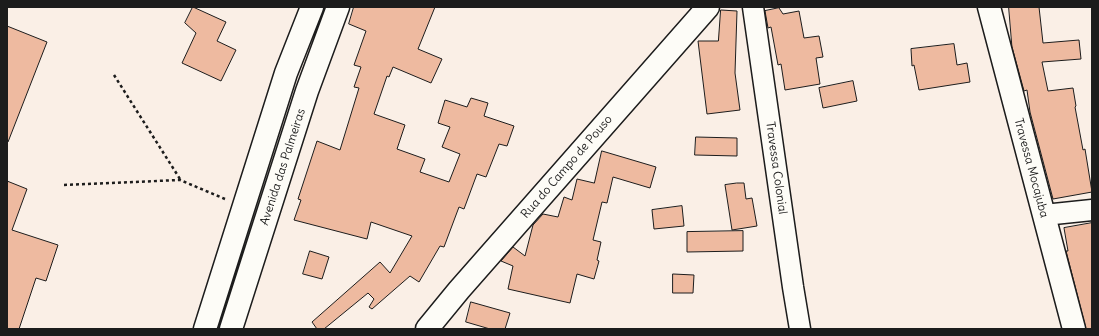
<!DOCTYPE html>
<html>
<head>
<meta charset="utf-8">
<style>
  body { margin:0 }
  #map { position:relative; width:1099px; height:336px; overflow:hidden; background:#faefe6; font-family:Delius,sans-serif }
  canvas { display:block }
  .frame { position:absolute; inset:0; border:8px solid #1c1c1c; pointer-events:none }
</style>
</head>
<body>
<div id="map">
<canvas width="1099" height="336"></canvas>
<div class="frame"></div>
</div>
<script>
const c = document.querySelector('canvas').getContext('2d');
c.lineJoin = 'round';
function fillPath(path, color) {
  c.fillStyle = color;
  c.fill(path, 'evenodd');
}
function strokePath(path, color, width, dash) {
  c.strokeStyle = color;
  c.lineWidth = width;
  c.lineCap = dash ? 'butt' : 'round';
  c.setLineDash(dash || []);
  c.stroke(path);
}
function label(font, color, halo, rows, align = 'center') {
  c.font = font + ' Delius,sans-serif';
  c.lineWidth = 3;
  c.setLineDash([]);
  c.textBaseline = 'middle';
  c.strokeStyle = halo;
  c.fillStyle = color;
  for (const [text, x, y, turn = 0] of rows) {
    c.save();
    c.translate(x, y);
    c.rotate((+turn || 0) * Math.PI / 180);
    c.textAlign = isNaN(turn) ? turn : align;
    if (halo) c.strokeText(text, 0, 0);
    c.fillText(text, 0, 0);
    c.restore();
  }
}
const building = new Path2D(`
  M193,7L226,22L217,41L236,50L221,81L182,63L196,33L185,23Z
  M354,7H435L418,49L442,59L431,83L393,67L389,77L387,76L374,114L405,125L397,149L425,159L420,172L449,182L460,154L442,147L450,127L438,123L445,100L467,107L471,98L488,103L484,116L514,126L507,146L499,144L486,177L477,174L464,209L459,207L444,247L440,246L419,282L410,276L372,309L369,307L374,299L368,293L324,329H317L312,322L380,262L390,273L412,236L371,222L367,239L294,220L301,200L298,199L317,141L340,150L359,88L354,87L361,67L354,65L366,31L349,24Z
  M1009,7H1039L1043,43L1079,40L1081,59L1042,62L1048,91L1073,88L1076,106L1075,107L1083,150L1085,149L1092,192L1053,199L1030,112L1027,90L1024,91L1012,47Z
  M779,8L783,14L799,11L804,38L819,36L823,57L816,58L820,84L785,90L781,64L778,65L771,27L768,28L765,11Z
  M721,10L737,11L735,73L740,110L707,114L698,41H718Z
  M7,26L47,42L8,142H7Z
  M954,44L957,65L967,63L970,82L919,90L914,65L912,66L911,49Z
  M853,81L857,101L823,108L819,88Z
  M696,137L737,138V156L695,155Z
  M602,151L656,167L650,188L613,177L607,203L602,202L593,240L601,242L597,260L599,261L594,279L577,274L570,303L508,289L513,266L501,261L513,247L525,256L533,225L543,214L558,217L564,197L572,200L577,179L594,183Z
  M7,181L27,189L12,230L58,245L46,281L36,278L19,329H7Z
  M737,183H744L746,199L752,198L757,226L732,230L725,185Z
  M682,206L684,226L654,229L652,210Z
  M1092,223V329H1086L1066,251H1068L1064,228Z
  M743,231V251L687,252V232Z
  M310,251L329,257L322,279L303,274Z
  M673,274L694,275L693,293H673Z
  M471,302L510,313L505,329H490L466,322Z`);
fillPath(building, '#eebaa0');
strokePath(building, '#1c1c1c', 1);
const street = new Path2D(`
  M753,7L793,287L800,329
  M1044,215L1092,210`);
const secondary = new Path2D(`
  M989,7L1074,329
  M205,329L286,73L312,7
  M231,329L307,91L338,7
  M427,329L459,290L708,7`);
strokePath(street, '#1c1c1c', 23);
strokePath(secondary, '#1c1c1c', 25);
strokePath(new Path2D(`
  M114,75L180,179
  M64,185L180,180L225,199`), '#1c1c1c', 2.5, [3, 3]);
strokePath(street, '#fdfcf7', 20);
strokePath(secondary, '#fdfcf7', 22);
label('12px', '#1c1c1c', '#fdfcf7', [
  ["Avenida das Palmeiras",283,167,-72],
  ["Rua do Campo de Pouso",567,167,-49],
  ["Travessa Colonial",776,168,82],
  ["Travessa Mocajuba",1031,168,75]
]);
</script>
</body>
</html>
